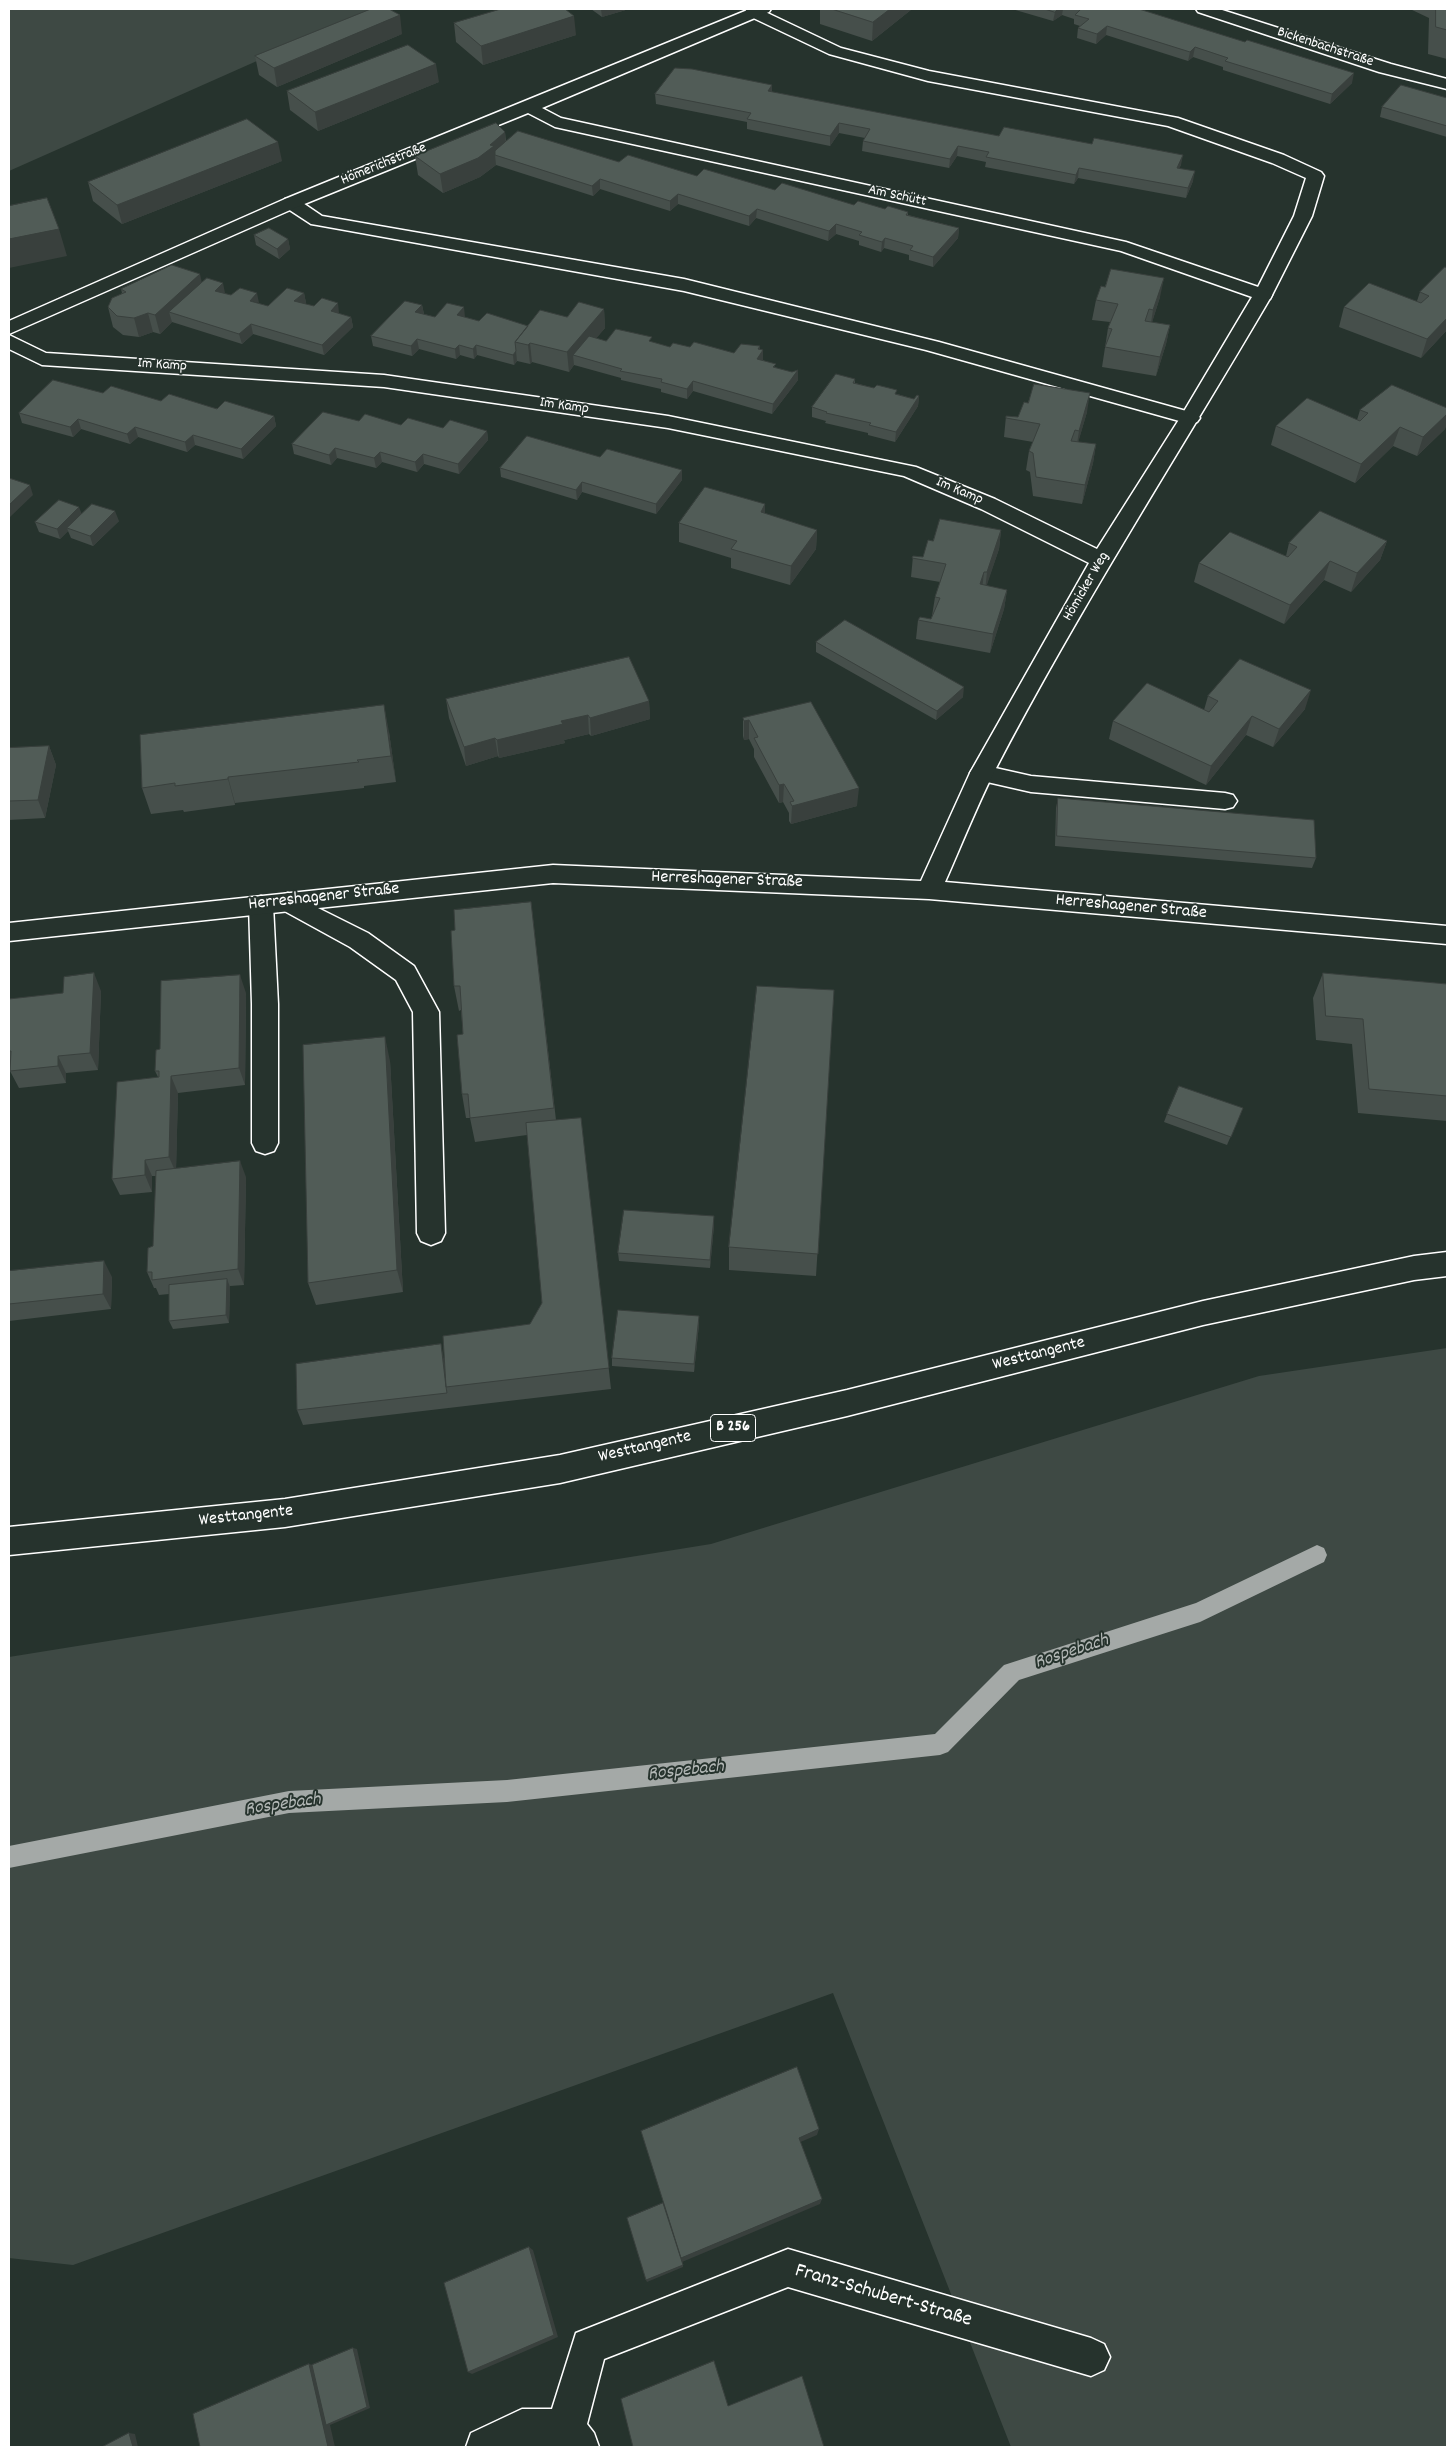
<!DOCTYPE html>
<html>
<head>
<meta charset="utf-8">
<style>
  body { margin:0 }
  #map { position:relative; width:1456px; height:2456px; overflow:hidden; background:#26332d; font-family:Dekko,sans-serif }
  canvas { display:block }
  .frame { position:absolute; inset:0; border:10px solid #fff; pointer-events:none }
</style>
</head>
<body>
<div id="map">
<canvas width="1456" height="2456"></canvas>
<div class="frame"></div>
</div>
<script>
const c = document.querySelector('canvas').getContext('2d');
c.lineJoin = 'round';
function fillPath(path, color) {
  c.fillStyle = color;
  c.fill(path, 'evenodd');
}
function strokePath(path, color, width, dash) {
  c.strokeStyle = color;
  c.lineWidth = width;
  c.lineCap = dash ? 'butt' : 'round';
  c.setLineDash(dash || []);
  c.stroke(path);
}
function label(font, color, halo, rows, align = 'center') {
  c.font = font + ' Dekko,sans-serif';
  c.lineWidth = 4;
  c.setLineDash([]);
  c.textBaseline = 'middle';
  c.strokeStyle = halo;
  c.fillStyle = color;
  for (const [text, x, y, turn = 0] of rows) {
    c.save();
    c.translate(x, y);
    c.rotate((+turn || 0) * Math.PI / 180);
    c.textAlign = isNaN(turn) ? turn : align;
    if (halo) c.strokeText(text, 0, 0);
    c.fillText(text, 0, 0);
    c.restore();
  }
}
fillPath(new Path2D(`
  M9,9H374L9,171Z
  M1447,1348V2447H1011L833,1993L73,2265L9,2258V1657L711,1544L1259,1376Z`), '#3e4944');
fillPath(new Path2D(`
  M1317,1545L1324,1548L1327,1555L1324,1562L1200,1622L1019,1680L948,1752L940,1755L507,1802L289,1813L9,1868V1846L289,1791L507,1780L935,1734L1004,1665L1196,1603Z`), '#a4a9a7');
const lane = new Path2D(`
  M747,9H759L841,48L929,71L1178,118L1284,155L1321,172L1324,176L1312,216L1272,295L1270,299H1256L1254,295L1294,216L1306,178L1272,163L1168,126L928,81L829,54L747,15L745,12Z
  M291,198L297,199L322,216L684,279L939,342L1197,414L1200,418L1197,422L1190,424L926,350L684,291L317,225L311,224L285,207L282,203L285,199Z
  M982,765L1031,776L1225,793L1233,795L1237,801L1233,807L1225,809L1031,792L974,779L970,773L974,767Z
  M288,893L368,933L414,966L439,1012L445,1233L441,1241L431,1245L421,1241L417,1233L413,1012L396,980L350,947L279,908L276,902L279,896Z
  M261,896L270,899L273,905L278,1004V1143L274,1151L265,1154L256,1151L252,1143V1004L249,905L252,899Z`);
const street = new Path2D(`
  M750,9H771L769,12L542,108L561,118L1126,242L1270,291L1272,295C1179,454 1079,608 994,772C976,808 961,846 945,882L1447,926V944L929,899L553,883L9,941V923L553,865L921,881L970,773L1089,563L981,509L904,476L668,428L384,387L42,365L9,349V335L46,353L384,375L668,416L916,467L995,499L1097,549L1180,418L1252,297L1121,251L555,127L528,113L297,207L9,334V321L285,199Z
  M1196,9H1219L1391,64L1447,79V89L1379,72L1198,12Z
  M788,2249L1091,2338L1104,2344L1110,2357L1104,2370L1091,2376L788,2287L604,2359L587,2424L594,2433L599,2447H466L471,2433L522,2409H552L576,2333Z`);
const primary = new Path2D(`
  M1447,1252V1276L1414,1280L1203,1325L847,1416L560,1483L285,1527L9,1555V1527L285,1499L560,1455L847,1390L1203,1301L1414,1256Z`);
strokePath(lane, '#fff', 3);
strokePath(street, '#fff', 3);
strokePath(primary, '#fff', 3);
fillPath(lane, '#26332d');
fillPath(street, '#26332d');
fillPath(primary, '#26332d');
fillPath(new Path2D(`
  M591,9H629L602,17Z
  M820,9H912L872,41L820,24Z
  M1012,9H1139L1352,83L1330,104L1223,70V67L1193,57L1188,61L1106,35L1096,44L1077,38L1078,28L1080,26L1074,24V19L1062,15L1053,21Z
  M1410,9H1447V59L1428,54L1429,18Z
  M454,23L576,35L483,65L456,42Z
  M402,34L277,87L259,75L255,56Z
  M439,82L318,131L290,110L287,91Z
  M772,85V92L999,136L1181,165L1179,168L1193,181L1186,198L1078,178L1074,184L985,167L986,162L957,156L949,168L862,151L863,141L865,138L839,133L830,146L747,129V122L656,104L655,94Z
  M1447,98V137L1380,117L1382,107Z
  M505,132L506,141L854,205L908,212V215L959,228L958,238L933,267L909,260V255L884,248L881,252L859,245V241L836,234L828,241L756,218L749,226L678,204L670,211L600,189L593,196L496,165L480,177L443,193L418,175L415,156Z
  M282,161L122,224L93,201L88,182Z
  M254,235L288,239L290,249L279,259L256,245Z
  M1445,267L1447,330L1421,358L1339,327L1344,307L1417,301L1420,292Z
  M202,282L225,293V294L268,306L304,293L306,303L305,304L351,317L353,327L324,355L253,334L242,344L172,322L160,334L153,332L139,337L123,335L113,327L108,307L122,293L121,289Z
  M1160,297L1152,322L1170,325L1166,344L1156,376L1102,367L1108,328L1110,322L1092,320L1096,300Z
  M422,305L424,314L435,317H465L479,321L528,326L604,309L605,328L596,338L606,341L652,342L670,347H690L734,353L760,346V349L763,350V360L798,380L772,414L693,391L687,399L661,392V389L621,380V378L574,365L569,372L532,362L530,364L517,361L514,365L477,355L474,359L460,355L456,359L419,349L412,356L373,346L371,336Z
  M855,379V383L897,394L914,399L919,396L918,406L895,442L868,435V433L825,423L826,421L812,417V407Z
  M103,393L274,416L276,426L243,459L195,445L187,452L138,437L130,444L81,429L73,437L22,423L19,413Z
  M1447,408V422L1445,429L1417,456L1393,446L1355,483L1271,445L1276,426L1357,420L1360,410Z
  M1087,412L1078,442L1096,444L1093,463L1082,504L1033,496L1030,472L1026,470L1029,451L1033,442L1004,437L1006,416L1018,417Z
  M359,421L401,425L487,431L488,440L459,474L424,464L417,472L382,462L376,468L337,458L331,465L294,454L292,444Z
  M600,457L682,470V480L656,514L582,492L577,500L501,477L500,468Z
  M765,504V514L817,530L816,549L790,585L731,568V558L679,542V523Z
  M82,514L119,521L93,546L71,538L68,531L60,539L39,532L35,522Z
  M1001,530L999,549L986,586L1007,590L1004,609L990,653L916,639L918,620L931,619L932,616L935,597L940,582L911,577L913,556L923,557L933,541Z
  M1387,541L1380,560L1351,592L1324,580L1284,624L1194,582L1199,563L1286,556L1289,543Z
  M816,642L963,697L936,720L816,652Z
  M1208,696L1305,709L1273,747L1246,735L1206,785L1109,739L1113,721L1204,710Z
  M446,699L649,701L650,719L591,736L589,734L564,740L565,743L499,758L498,756L466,766L449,718Z
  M811,702L857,806L791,824L789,821V813L783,802L779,803L754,757V749L749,739L744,740L743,736V718Z
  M389,732L396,782L364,786V788L235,803V805L184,812L183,810L151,814L142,788Z
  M49,746L56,765L45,818L9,820V748Z
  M1058,798L1316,858L1312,868L1055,846L1056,808Z
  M531,902L556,1120L581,1118L611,1389L303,1425L297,1410L444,1358L530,1324L542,1303L527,1135L475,1142L470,1118H466L462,1094L463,1034L461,1010L459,1011L454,986L455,930Z
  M1323,973L1447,984V1121L1358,1113L1352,1044L1316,1040L1313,998Z
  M834,990L816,1276L729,1270V1247Z
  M101,991L98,1070L66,1073V1083L19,1088L10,1071V1069H9V999Z
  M246,993L245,1085L178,1093L176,1168L246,1177L244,1285L230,1286L229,1323L173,1329L169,1321V1294L159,1295L156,1288H154L147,1272L153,1246L156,1176H152V1192L120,1195L112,1179L158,1077L155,1071L160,1049Z
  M390,1061L403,1292L316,1305L308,1283Z
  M1243,1108L1227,1145L1164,1122L1167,1114Z
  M714,1225L710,1268L619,1261L618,1253Z
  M9,1271L112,1277L111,1309L9,1321Z
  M699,1316V1324L694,1372L612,1366V1358Z`), '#464f4b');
fillPath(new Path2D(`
  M601,9H629L602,17Z
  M890,9H912L872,41L873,22Z
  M1058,9H1063L1062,15L1053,21L1055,12Z
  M400,15L402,34L277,87L274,68Z
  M574,16L576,35L483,65L481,46Z
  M1107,26L1106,35L1096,44L1097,34Z
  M1195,47L1193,57L1188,61L1190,52Z
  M436,64L439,82L318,131L315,112Z
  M1354,73L1352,83L1330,104L1332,94Z
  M772,85V95L768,91Z
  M839,123V133L830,146V136Z
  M505,132L506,151L495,155L496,165L480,177L443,193L440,174L490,145Z
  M278,142L282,161L122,224L117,205Z
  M958,146L957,156L949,168L950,159Z
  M1183,155L1181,165L1175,178L1177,168Z
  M1079,168L1078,178L1074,184L1076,175Z
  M1195,171L1193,181L1186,198L1188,188Z
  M600,179V189L593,196L592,186Z
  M678,194V204L670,211V201Z
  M757,209L756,218L749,226V216Z
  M836,224V234L828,241L829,231Z
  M959,228L958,238L933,267V257Z
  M59,229L67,256L9,268V239Z
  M885,238L884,248L881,252L882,242Z
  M288,239L290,249L279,259L277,249Z
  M200,274L204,293L169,312L172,322L160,334L155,315Z
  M1164,278L1160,297L1150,329L1153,310Z
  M223,283L225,293L217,301L215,291Z
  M257,293L259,303L250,301Z
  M304,293L306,303L296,311L294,301Z
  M338,303L339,313L333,321L331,311Z
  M422,305L424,315L415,312Z
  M464,307L465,317L458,325L457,315Z
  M604,309L605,328L581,357L573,355L574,365L569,372L567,352Z
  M148,313L153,332L139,337L134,318Z
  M351,317L353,327L324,355L322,345Z
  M1447,318V330L1421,358L1427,339Z
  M251,324L253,334L242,344L239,334Z
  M1170,325L1166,344L1156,376L1160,357Z
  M535,328L530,343L532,362L530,364L528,345Z
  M417,339L419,349L412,356L411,346Z
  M459,345L460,355L456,359L455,349Z
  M476,345L477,355L474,359L473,349Z
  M760,346L759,355L763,350V360L757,369L758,349Z
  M516,351L517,361L514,365L513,355Z
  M798,370V380L772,414L773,404Z
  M693,381V391L687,399V389Z
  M1090,393L1087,412L1076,450L1079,431Z
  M919,396L918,406L895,442L896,432Z
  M1447,414V422L1445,429L1417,456L1423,437Z
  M274,416L276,426L243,459L241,449Z
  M78,419L81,429L73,437L70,427Z
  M135,427L138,437L130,444L127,434Z
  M1400,427L1393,446L1355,483L1361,464Z
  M487,431L488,440L459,474L458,464Z
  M193,435L195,445L187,452L185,442Z
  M1096,444L1093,463L1082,504L1085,485Z
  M335,448L337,458L331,465L329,455Z
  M380,452L382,462L376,468L374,458Z
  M423,454L424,464L417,472L415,462Z
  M682,470V480L656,514V504Z
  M582,482V492L577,500L576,490Z
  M30,485L33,495L10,517L9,515V505Z
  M765,504V524L761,512Z
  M79,507L83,517L67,528L68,531L60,539L57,529Z
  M115,511L119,521L93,546L90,536Z
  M817,530L816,549L790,585L791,566Z
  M1001,530L999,549L985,591L987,572Z
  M1387,541L1380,560L1351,592L1357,573Z
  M1330,561L1324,580L1284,624L1290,605Z
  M984,572L982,590L980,584Z
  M1007,590L1004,609L990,653L993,634Z
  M964,687L963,697L936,720L937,711Z
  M1311,690L1305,709L1273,747L1279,729Z
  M649,701L650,719L591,736L590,718Z
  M384,705L389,732L396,782L391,756Z
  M588,715L589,734L564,740L565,743L499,758L497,740L561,721Z
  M1252,716L1246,735L1206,785L1211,766Z
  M749,720V739L744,740V721Z
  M495,738L498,756L466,766L464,747Z
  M49,746L56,765L45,818L38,800Z
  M228,777L235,803V805L228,779Z
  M784,784L783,802L779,803V785Z
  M859,788L857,806L791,824L792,806Z
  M94,973L101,991L98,1070L90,1053Z
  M240,975L246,993L245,1085L239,1068Z
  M385,1037L390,1061L403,1292L397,1270Z
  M58,1056L66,1073V1083L58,1066Z
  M171,1076L178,1093L176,1173L169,1157Z
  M145,1160L152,1176V1192L145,1175Z
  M240,1161L246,1177L244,1285L238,1269Z
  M714,1216V1225L710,1268V1260Z
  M104,1261L112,1277L111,1309L103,1294Z
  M227,1279L230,1287L229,1323L226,1315Z
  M699,1316V1324L694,1372V1364Z
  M441,1344L444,1359L446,1387Z
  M819,2129L817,2135L798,2143L799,2138Z
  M822,2199L820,2204L682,2262L681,2258Z
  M529,2247L533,2250L558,2337L472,2374L468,2372Z
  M683,2265V2267L647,2282L646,2280Z
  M353,2348L357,2349L370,2408L330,2425L335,2447H328L309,2364L316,2366Z
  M129,2433L135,2434L138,2447H133Z`), '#39403d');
const building = new Path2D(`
  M371,9H389L400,15L274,68L255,56Z
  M501,9H565L574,16L481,46L454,23Z
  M832,9H890L873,22Z
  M1045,9H1058L1055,12Z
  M1075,9H1139L1245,42L1247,40L1354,73L1332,94L1225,61L1228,58L1195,47L1190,52L1107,26L1097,34L1078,28L1089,19L1075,15L1080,10Z
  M1436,9H1447V30L1436,27Z
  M408,45L436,64L315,112L287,91Z
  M675,68L692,69L772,85L768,91L999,136L1004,127L1092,144L1094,138L1183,155L1177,168L1195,171L1188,188L1079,168L1076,175L986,157L989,152L958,146L950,159L863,141L870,129L839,123L830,136L747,119L751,113L655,94Z
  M1401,85L1447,98V126L1382,107Z
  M247,119L278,142L117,205L88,182Z
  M496,123L505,132L490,145L494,146L478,158L440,174L415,156Z
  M518,131L619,162L628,155L697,176L704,169L775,190L782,183L854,205L858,201L885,209L888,206L908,212L906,215L959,228L933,257L910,250L913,246L885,238L882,242L859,235L862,232L836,224L829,231L757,209L749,216L678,194L670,201L600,179L592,186L495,155V151Z
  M47,198L59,229L9,239V206Z
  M269,228L288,239L277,249L254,235Z
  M172,265L200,274L155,315L148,313L134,318L117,316L108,307L112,298L126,292L121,289Z
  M1445,267L1447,268V318L1427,339L1344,307L1369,283L1421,303L1429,296L1420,292Z
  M1111,269L1164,278L1153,310L1149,309L1145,321L1170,325L1160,357L1105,347L1112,329L1108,328L1118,304L1096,300L1101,286L1105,287Z
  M207,278L223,283L215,291L231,295L240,288L257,293L250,301L268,306L287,288L304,293L294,301L314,306L322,298L338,303L331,311L351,317L322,345L251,324L239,334L169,312Z
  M405,301L422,305L415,312L435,317L447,303L464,307L457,315L479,321L487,313L528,326L515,342L516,351L513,355L476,345L473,349L459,345L455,349L417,339L411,346L371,336Z
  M579,302L604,309L567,352L530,343L528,345L515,342L540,310L567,317Z
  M616,329L652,337L649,341L670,347L673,343L690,347L694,342L734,353L741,344L760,346L758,349L763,350L757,359L776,364L773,367L792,372L798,370L773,404L693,381L687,389L661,382L662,379L620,371L622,369L573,355L589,336L606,341Z
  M836,374L855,379L853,383L874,388L877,385L897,390L895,394L914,399L917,395L919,396L896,432L869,425L871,423L826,413L827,412L812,407Z
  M53,380L103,393L111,386L161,401L169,394L217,409L225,401L274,416L241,449L193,435L185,442L135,427L127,434L78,419L70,427L19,413Z
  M1034,384L1090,393L1079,431L1075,430L1071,441L1096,444L1085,485L1036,477L1033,453L1029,451L1040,424L1006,418V416L1018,417L1024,402L1028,403Z
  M1392,385L1447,408V414L1423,437L1400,427L1361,464L1276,426L1307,398L1360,421L1368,413L1360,410Z
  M323,412L359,421L365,414L401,425L408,418L443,428L450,420L487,431L458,464L423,454L415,462L380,452L374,458L335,448L329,455L292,444Z
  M527,436L600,457L607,449L682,470L656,504L582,482L576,490L500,468Z
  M9,478L30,485L9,505Z
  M705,487L765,504L761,512L817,530L791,566L731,549L737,541L679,523Z
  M59,500L79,507L57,529L35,522Z
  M92,504L115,511L90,536L67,528Z
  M1320,511L1387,541L1357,573L1330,561L1290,605L1199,563L1230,532L1288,557L1297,547L1289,543Z
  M940,519L1001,530L987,572H984L980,584L1007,590L993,634L918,620L920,617L931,619L940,598L935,597L946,564L912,558L913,556L923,557L928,540L933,541Z
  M845,620L964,687L937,711L816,642Z
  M629,657L649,701L590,718L588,715L561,721L563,724L497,740L495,738L464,747L446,699Z
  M1240,659L1311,690L1279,729L1252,716L1211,766L1113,721L1147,683L1209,712L1218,701L1208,696Z
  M811,702L859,788L792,806L790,802L794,801L784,784L779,785L754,738L758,737L749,720L744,721L743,718Z
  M384,705L391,756L357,760L359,762L228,777V779L175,786V783L142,788L140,735Z
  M49,746L38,800L9,801V748Z
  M1058,798L1314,820L1316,858L1057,836Z
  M531,902L554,1108L470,1118L468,1094H462L457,1035L463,1034L460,986H454L451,931L455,930L454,910Z
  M94,973L90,1053L58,1056V1066L10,1071L11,1051H9V999L63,993L64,977Z
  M1323,973L1447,984V1096L1369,1089L1363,1019L1326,1016Z
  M240,975L239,1068L171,1076L169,1157L145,1160V1175L112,1179L117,1082L159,1077V1071H155L156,1050L160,1049L161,981Z
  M757,986L834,990L818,1254L729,1247Z
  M385,1037L397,1270L308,1283L303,1045Z
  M1179,1086L1243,1108L1231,1137L1167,1114Z
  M581,1118L609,1368L446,1387L443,1336L530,1324L542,1303L526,1123Z
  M240,1161L238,1269L152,1280V1272H147L148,1248L153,1246L156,1171Z
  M624,1210L714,1216L710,1260L618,1253Z
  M104,1261L103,1294L9,1304V1271Z
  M227,1279L226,1315L169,1321V1285Z
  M618,1310L699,1316L694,1364L612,1358Z
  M441,1344L446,1387L447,1393L297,1410L296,1364Z
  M797,2067L819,2129L799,2138L822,2199L681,2258L641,2131Z
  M663,2203L683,2265L646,2280L627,2218Z
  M529,2247L554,2335L468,2372L444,2283Z
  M353,2348L367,2407L326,2425L312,2365Z
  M714,2361L728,2406L802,2376L824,2447H633L621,2399Z
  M309,2364L328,2447H200L193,2414Z
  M129,2433L133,2447H102Z`);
fillPath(building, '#515c57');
strokePath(building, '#39403d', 1);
label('15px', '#fff', '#26332d', [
  ["Bickenbachstraße",1325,48,18],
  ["Hömerichstraße",384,165,-22],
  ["Am Schütt",897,197,12],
  ["Im Kamp",162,366,4],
  ["Im Kamp",564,407,8],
  ["Im Kamp",959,492,23],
  ["Hömicker Weg",1087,587,-60]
]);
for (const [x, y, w] of [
  [733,1428,45]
]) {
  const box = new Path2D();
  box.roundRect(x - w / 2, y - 13.5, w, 27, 4);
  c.fillStyle = '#26332d';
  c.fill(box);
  strokePath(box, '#fff', 1);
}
label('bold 16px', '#fff', null, [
  ["B 256",733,1428]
]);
label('18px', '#fff', '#26332d', [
  ["Herreshagener Straße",727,881,2],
  ["Herreshagener Straße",324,898,-6],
  ["Herreshagener Straße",1131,908,5],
  ["Westtangente",1039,1355,-14],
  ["Westtangente",645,1448,-13],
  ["Westtangente",246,1517,-6]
]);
label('italic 19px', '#b3b8b6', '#26332d', [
  ["Rospebach",1072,1653,-18],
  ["Rospebach",686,1772,-6],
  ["Rospebach",283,1806,-8]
]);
label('21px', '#fff', '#26332d', [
  ["Franz-Schubert-Straße",883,2297,16]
]);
</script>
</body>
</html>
